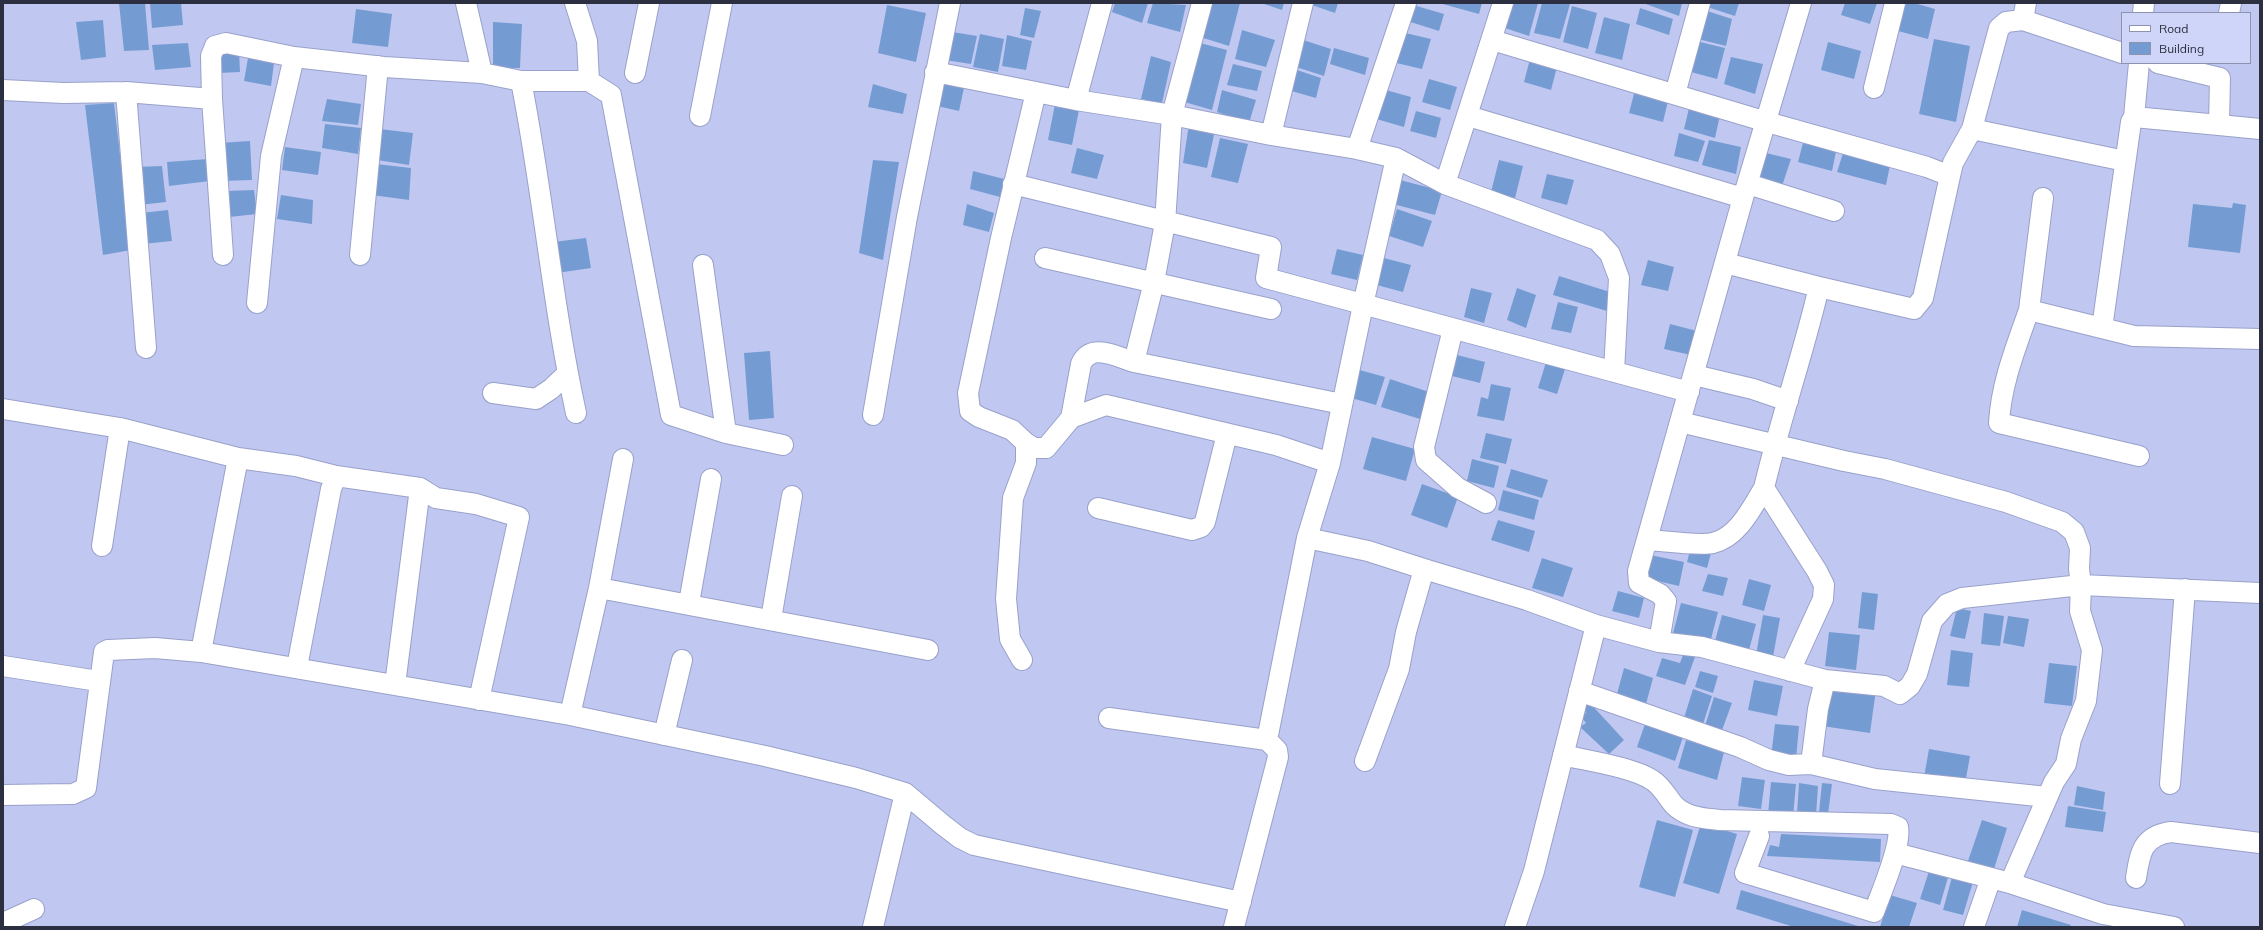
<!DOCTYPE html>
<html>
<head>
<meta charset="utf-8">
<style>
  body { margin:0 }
  #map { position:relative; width:2263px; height:930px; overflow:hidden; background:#c0c8f2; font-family:Mulish,sans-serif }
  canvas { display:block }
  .frame { position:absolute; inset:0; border:4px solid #2c2f3f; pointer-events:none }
  .legend { position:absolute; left:2121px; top:12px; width:130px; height:52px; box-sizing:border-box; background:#ced5f8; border:1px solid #8d93ae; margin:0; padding:5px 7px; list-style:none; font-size:12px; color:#2c2f3f }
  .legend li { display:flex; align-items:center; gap:8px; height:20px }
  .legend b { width:20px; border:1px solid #8d93ae }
</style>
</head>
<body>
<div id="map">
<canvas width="2263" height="930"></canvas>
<div class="frame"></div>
<ul class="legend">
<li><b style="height:5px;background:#fff"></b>Road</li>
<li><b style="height:11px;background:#759cd2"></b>Building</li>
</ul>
</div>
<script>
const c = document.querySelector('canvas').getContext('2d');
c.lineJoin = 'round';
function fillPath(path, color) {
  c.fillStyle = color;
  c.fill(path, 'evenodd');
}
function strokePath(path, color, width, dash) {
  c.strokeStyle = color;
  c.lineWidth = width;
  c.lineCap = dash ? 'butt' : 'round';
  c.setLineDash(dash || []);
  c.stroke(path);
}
fillPath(new Path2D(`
  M119,3H145L149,50L124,51Z
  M150,3H181L183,25L152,28Z
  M1115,3H1148L1142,23L1112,12Z
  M1153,3L1186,5L1180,32L1147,23Z
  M1205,3H1240L1229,46L1197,36Z
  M1261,3H1284L1282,10Z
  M1306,3H1338L1335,13Z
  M1439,3H1482L1479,14Z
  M1508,3H1538L1529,36L1502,27Z
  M1542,3L1570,4L1560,39L1534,33Z
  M1643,3H1682L1679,16Z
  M1705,3H1739L1735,16L1704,6Z
  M1845,3H1877L1870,24L1841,15Z
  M1906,3H1914L1935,9L1928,39L1898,31Z
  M1410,4L1444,14L1439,31L1404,20Z
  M887,5L926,13L916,62L878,53Z
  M1572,6L1597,13L1588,49L1563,42Z
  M1025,8L1041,11L1034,38L1020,35Z
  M1640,8L1673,19L1669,35L1636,24Z
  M356,9L392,14L388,47L352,43Z
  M1701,9L1732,19L1726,46L1694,38Z
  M1604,17L1630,24L1622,60L1595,53Z
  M103,20L106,57L81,60L76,22Z
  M493,22L522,24L520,68H493Z
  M1242,30L1275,40L1266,67L1235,59Z
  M952,32L977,36L971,64L945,60Z
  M1401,32L1431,39L1422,69L1392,62Z
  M980,34L1004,39L998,72L973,67Z
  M1007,35L1032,41L1026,70L1002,66Z
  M1300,39L1331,49L1324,76L1293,66Z
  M1934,39L1970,46L1956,122L1919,114Z
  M1696,41L1725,48L1717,79L1687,71Z
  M1196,42L1227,50L1212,110L1181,101Z
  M1828,42L1861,51L1854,79L1821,70Z
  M188,43L191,67L155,70L152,45Z
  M1334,48L1369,58L1365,75L1330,64Z
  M239,50L240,72L219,73L218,51Z
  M1151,56L1171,62L1162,103L1141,99Z
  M1731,57L1763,64L1755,94L1724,84Z
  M248,58L274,63L271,86L244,81Z
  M1530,59L1557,67L1551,90L1524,82Z
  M1233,64L1262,71L1257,91L1227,85Z
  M1294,69L1321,78L1316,98L1288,90Z
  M944,78L965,83L959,111L937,106Z
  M1429,79L1457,87L1450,110L1422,102Z
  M873,84L907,94L903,114L868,107Z
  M1636,86L1669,97L1663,122L1629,113Z
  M1382,89L1411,97L1404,127L1373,118Z
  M1222,90L1256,100L1249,123L1217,112Z
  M327,99L361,104L358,125L322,121Z
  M114,103L131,250L103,255L85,105Z
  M1055,104L1079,110L1072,145L1048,140Z
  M1690,104L1721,111L1715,138L1684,129Z
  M1416,111L1441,118L1436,138L1410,131Z
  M325,124L361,128L358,154L322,148Z
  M1189,124L1215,130L1207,168L1183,163Z
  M380,129L413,133L409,165L377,160Z
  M1679,133L1705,141L1698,162L1674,156Z
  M1220,138L1248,144L1238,183L1211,177Z
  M1804,139L1837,147L1832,171L1798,162Z
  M1709,140L1741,147L1736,174L1702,165Z
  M250,141L252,180L220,181L219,143Z
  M285,147L321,152L318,175L282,170Z
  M1845,147L1891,160L1886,185L1837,172Z
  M1077,148L1104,155L1097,179L1071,173Z
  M1762,152L1791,159L1782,186L1754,178Z
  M208,159L210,181L169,186L167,162Z
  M873,160L899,162L883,260L859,253Z
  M1499,160L1523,166L1515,198L1491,192Z
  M376,164L411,168L409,200L372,195Z
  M162,166L166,202L139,205L135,167Z
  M973,171L1004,179L1000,197L970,189Z
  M1547,174L1574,180L1567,205L1541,198Z
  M1400,180L1442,191L1435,215L1393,204Z
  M254,190L257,214L229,217L226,191Z
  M281,195L313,200L312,224L277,219Z
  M2233,203L2246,205L2240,253L2188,247L2193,204L2232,208Z
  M967,204L994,213L989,232L963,225Z
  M1397,209L1432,221L1423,247L1389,236Z
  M168,210L172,241L143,244L141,213Z
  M586,238L591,268L557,273L553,242Z
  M1337,249L1363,255L1357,280L1331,274Z
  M1380,257L1411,265L1403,292L1373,284Z
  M1648,260L1674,267L1668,291L1641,285Z
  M1559,276L1610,292L1607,311L1553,295Z
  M1471,288L1492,293L1484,323L1464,317Z
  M1517,288L1536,295L1526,328L1507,320Z
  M1558,302L1578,307L1571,333L1551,329Z
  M1670,324L1697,331L1691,355L1664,349Z
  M770,351L774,418L749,420L744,353Z
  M1453,354L1485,362L1480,383L1448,375Z
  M1547,359L1566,366L1557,394L1538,388Z
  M1356,369L1385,377L1376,405L1348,397Z
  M1390,379L1429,392L1420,419L1381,407Z
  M1491,384L1511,388L1504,421L1477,416L1481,397L1488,399Z
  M1486,433L1512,439L1506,464L1480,458Z
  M1372,437L1415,449L1406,481L1363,469Z
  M1472,459L1499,466L1494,488L1467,481Z
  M1511,469L1548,480L1542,498L1506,487Z
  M1422,484L1458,497L1447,528L1411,515Z
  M1503,490L1539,500L1534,520L1498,510Z
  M1498,520L1535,531L1529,552L1491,540Z
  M1691,547L1711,553L1707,568L1687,562Z
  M1650,555L1684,562L1679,586L1645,578Z
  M1542,558L1573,568L1563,597L1532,588Z
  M1708,574L1728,578L1723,596L1702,591Z
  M1749,579L1771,585L1764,611L1742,605Z
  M1618,591L1644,598L1639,618L1612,611Z
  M1862,592L1878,594L1874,630L1858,628Z
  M1681,603L1718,612L1710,643L1673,633Z
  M1957,608L1971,611L1965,639L1950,636Z
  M1984,613L2004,616L2000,646L1981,644Z
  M1722,615L1756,624L1749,650L1715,641Z
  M1763,615L1780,618L1773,657L1756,655Z
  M2008,616L2029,619L2024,647L2003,643Z
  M1829,632L1860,635L1856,670L1825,666Z
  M1951,650L1973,653L1969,687L1947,685Z
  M1684,652L1695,657L1685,685L1656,676L1662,658L1680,663Z
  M2049,663L2077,666L2072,706L2044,703Z
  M1624,668L1653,678L1646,704L1617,694Z
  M1700,671L1718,676L1713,693L1695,687Z
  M1754,680L1783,686L1777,716L1748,710Z
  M1829,685L1876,690L1870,733L1822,726Z
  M1693,689L1712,696L1703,724L1684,718Z
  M1714,697L1732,703L1721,733L1705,726Z
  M1589,702L1624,740L1609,754L1580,727L1586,723L1581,717L1586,713L1583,707Z
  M1646,721L1684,734L1675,761L1637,747Z
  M1775,724L1799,726L1796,759L1771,757Z
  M1686,740L1724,752L1717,780L1678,768Z
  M1929,749L1970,756L1965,784L1924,777Z
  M1742,777L1765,780L1761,809L1738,806Z
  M1771,782L1796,784L1793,817L1768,815Z
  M1799,783L1818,786L1816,816L1797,814Z
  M1822,783L1832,784L1828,814L1819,812Z
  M2077,786L2105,792L2103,810L2074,805Z
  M2068,806L2106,812L2103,832L2065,827Z
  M1657,820L1693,830L1675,897L1639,887Z
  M1982,820L2007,828L1994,869L1968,861Z
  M1701,823L1737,834L1719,894L1683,883Z
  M1781,834L1881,839L1880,862L1767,856L1770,845L1779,847Z
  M1930,868L1949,874L1940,905L1920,899Z
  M1952,877L1973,882L1963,915L1943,910Z
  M1741,890L1858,926V927H1794L1736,909Z
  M1890,895L1917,903L1909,927H1880Z
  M2022,910L2071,925L2070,927H2017Z`), '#759cd2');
const minor = new Path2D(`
  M466,3L482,73
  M575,3L587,41L589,81
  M1303,3L1271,135L1357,149L1396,158L1445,184L1597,240L1610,254L1619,278L1614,372
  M2143,13L2144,3
  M2229,13L2231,3
  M2023,20L2026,3
  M1492,40L1767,122L1927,167L1950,176L1953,163L1972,129L1999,28L2006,22L2023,20L2122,53
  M2158,63L2220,78L2219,125L2260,129
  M935,72L1076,100L1172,115L1271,135
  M635,73L649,3
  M521,81C543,191 552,303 576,413
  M1874,88L1895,3
  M3,90L63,93L126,92L212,99L211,56L215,46L226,43L294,57L384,67L482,73L521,81H589L611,95L671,415L726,433L783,445
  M126,92L146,348
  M1675,94L1700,3
  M212,99L223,255
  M1076,100L1102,3
  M700,116L722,3
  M1468,116L1743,198
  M2134,117L2139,63
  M1972,129L2125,161
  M1357,149L1406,3
  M1013,184L1271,247L1266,278L1689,392
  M1445,184L1503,3
  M1748,184L1834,211
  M2043,198L2029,310L2134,336L2260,339
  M360,255L378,66
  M1045,258L1271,309
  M1725,263L1819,287C1803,355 1780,420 1764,488L1817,571L1824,585L1823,599L1790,671
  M703,265L726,433
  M1819,287L1914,309L1923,298L1950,176
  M257,303L271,156L294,57
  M2029,310C2016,347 2001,384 1999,423L2139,456
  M2102,328L2131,122L2134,117L2219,125
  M1453,329L1424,447L1426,460L1458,488L1486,503
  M1134,362L1154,282L1165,223L1172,115L1202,3
  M1694,375L1753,389L1788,401
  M493,393L536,399L551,389L568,373
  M3,409L120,428L238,458L296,466L336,476L420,488L436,498L476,504L519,517L479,700
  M873,415L907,217L950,3
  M1071,418L1081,364C1091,342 1117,357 1134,362L1342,404
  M1680,422L1844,461L1885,469L2006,502L2062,522L2074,532L2080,548L2079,569L2081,585L2260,593
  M1026,443L1034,448H1046L1071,418L1106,405L1276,445L1330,463
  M1098,508L1192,530L1201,527L1205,522L1227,434
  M1307,538L1368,551L1424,569L1406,632L1399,669L1365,761
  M1648,540C1663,541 1700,546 1713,543C1738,537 1752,508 1764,488
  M102,546L120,428
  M1424,569L1527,600L1596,625L1659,642L1702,647L1825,680L1818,709L1811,764
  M599,588L928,650
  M689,603L711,479
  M771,619L792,496
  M1659,642L1666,601L1660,594L1639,583L1638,571L1743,198L1801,3
  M201,652L238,458
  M1022,660L1010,639L1006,599L1013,498L1026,463V443L1012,430L979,417L970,411L968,393L1001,238L1036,92
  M3,666L98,681
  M297,667L331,489L336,476
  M1825,680L1884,686L1900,694L1910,686L1917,674L1932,621L1947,604L1962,598L2081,585L2080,611L2092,650L2086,701L2071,739L2066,764L2054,782L2010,883
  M395,685L420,488
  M1579,691L1740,747L1769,760L1789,765L1811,764L1875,779L2047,797
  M570,715L599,588L623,459
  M1109,718L1267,740L1277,750L1278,757L1234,927
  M664,735L682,660
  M1267,740L1307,538L1330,463L1363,305L1396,158
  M1563,755C1588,761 1632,767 1652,780C1662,786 1667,797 1674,805C1687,818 1704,818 1720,820L1891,824L1898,827C1902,845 1881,893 1874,912L1745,873L1759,836
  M2170,784L2185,589
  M3,795L73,794L86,788L104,652L108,650L155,648L201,652L570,715L765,756L856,778L905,793L943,825L960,838L974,845L1241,902
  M1895,853L2010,883L2103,914L2174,927
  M2136,878C2140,853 2142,836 2171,832L2260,843
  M3,923L34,909
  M873,927L905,793
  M1515,927L1534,871L1596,625
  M1974,927L1991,878`);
strokePath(minor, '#99a1ca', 22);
strokePath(minor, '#fff', 20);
</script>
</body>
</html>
